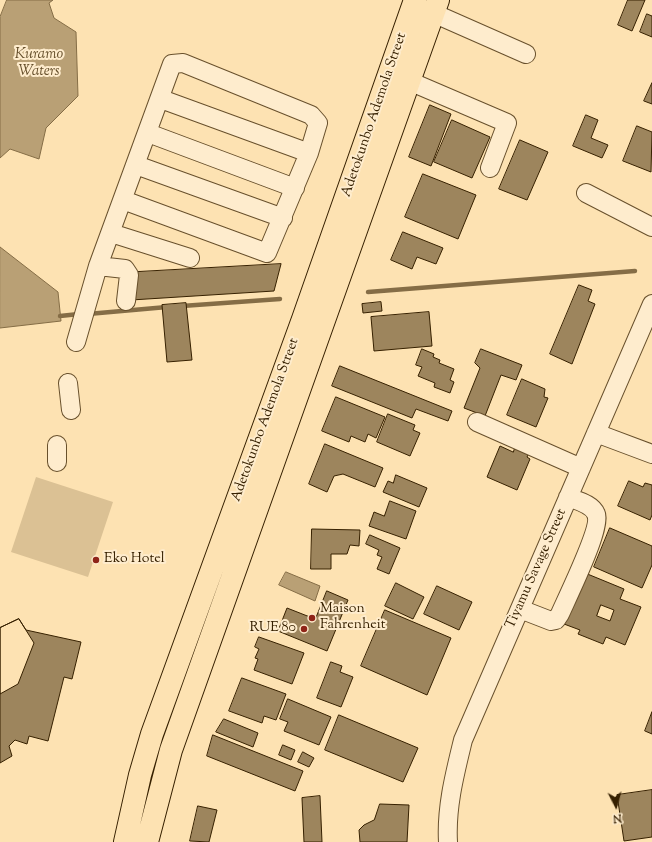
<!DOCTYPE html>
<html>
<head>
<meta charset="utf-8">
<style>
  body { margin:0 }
  #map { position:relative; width:652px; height:842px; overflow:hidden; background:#fde2b2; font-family:"Sorts Mill Goudy",serif }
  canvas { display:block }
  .north { position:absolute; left:596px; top:786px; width:40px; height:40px; -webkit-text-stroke:3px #feeccd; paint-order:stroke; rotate:174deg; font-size:11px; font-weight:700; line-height:16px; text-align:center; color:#362000 }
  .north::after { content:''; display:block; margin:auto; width:14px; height:18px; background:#362000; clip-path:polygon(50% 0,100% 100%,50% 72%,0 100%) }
</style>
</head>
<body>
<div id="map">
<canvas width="652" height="842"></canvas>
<div class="north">N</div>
</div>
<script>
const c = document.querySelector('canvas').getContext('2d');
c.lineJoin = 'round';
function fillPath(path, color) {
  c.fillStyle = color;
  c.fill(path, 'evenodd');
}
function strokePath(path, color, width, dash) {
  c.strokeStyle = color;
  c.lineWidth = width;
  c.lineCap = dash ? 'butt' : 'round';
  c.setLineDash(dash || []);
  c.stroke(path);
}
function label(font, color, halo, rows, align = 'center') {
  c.font = font + ' "Sorts Mill Goudy",serif';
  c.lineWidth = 4;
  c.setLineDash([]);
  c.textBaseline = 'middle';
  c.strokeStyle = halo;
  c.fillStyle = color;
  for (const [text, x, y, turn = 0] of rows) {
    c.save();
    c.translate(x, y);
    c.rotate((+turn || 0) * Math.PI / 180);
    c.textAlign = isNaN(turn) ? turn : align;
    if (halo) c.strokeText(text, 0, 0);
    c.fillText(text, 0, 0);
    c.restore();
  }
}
fillPath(new Path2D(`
  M36,477L113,502L88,577L11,552Z`), '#dbc194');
const water = new Path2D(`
  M7,0H53L49,3L54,18L76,32L78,96L46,128L39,159L10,149L0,158V17Z
  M0,247L58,292L61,321L0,328Z
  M286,572L320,586L315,601L279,585Z`);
fillPath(water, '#b9a075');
strokePath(water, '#856d46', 1);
strokePath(new Path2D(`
  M368,292L635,271
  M182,306L280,299
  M88,314L167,307
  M60,316L79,314`), '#856d46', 4.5);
const building = new Path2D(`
  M628,0H645L632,31L618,25Z
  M647,14L652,16V37L640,32Z
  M652,83V104L644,101Z
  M430,105L451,114L431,166L409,157Z
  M586,115L598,120L591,138L608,145L602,158L573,146Z
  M452,120L490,137L472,178L434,162Z
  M637,126L652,132L651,172L623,161Z
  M520,140L548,152L527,200L499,189Z
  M423,174L476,195L458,239L405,217Z
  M403,232L443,248L436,264L417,257L412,269L391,260Z
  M281,264L274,291L131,300L137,272Z
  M579,285L592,290L588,301L595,304L572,364L550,354Z
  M381,302L382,311L363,313L362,304Z
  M186,303L192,360L167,362L162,305Z
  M429,312L432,346L374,351L371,317Z
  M422,349L434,354L433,357L440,360L439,363L454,369L450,380L454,382L450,393L434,387L435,383L418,376L422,367L416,365Z
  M481,349L522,365L516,380L501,375L485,416L464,408L480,368L475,363Z
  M340,366L452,411L448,421L416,409L412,418L332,386Z
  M522,379L545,389L544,397L548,398L536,427L507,415Z
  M336,397L385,417L376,438L368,434L365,442L351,436L349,442L322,431Z
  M388,414L415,425L413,430L420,433L410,456L377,442Z
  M325,444L383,468L375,487L343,474L334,476L327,492L309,484Z
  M516,445L530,451L527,457L530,459L517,490L487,477L500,446L513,452Z
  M396,475L427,488L419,507L383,492L388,481L393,483Z
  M629,481L643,487L645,483L652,485V515L650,520L618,506Z
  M390,501L416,511L406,539L369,526L374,512L384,516Z
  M610,528L652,546V565L642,588L594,567Z
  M312,529L360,530L359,546L350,545L347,554H331V569H311Z
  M370,535L400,548L389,574L377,569L382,557L377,555L379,550L366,544Z
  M585,573L624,589L620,599L641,607L625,645L606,637L603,644L578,634L580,630L564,624ZM601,605L614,610L610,621L597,616Z
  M396,583L424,597L413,619L385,606Z
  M437,586L472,602L459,630L424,614Z
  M327,591L348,600L327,651L278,631L287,608L315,619Z
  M385,610L451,638L427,695L361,666Z
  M19,619L26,630L81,642L72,679L64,677L48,741L29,736L27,744L15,740L9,746L12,756L0,763V628Z
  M19,619L34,643L18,684L0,694V628Z
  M259,637L304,653L292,684L254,670L258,659L255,658L259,649L255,647Z
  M331,662L342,666L340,672L353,677L341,707L317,698Z
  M242,678L286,694L276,720L264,716L262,723L229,711Z
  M288,699L331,717L319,745L284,731L288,722L280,719Z
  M652,712V734L645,731Z
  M339,715L418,748L403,782L325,750Z
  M224,719L258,733L253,747L216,732Z
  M213,735L303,771L295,791L207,756Z
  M283,745L295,750L291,760L279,755Z
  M303,752L314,758L309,767L298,762Z
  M652,790V837L624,841L617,795Z
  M320,796L322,842H304L302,798Z
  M380,804L409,805L407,842H360L359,830L364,825L374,820Z
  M198,806L217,810L209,842L190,841Z`);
fillPath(building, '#9d855d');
strokePath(building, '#362000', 1);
const minor = new Path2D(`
  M433,13L526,54
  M409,81L507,123L490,168
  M161,99L309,153
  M148,133L295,188
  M136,165L283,218
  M586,193L652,227
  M111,233L190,258
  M98,266L125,269L129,275L126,301
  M76,342L98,266L172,64L183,63L311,115L318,123L309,153L267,253L123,200
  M68,383L71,410
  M477,422L581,468
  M596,433L652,454
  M57,445V462
  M520,609L551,621L556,620L560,614C567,598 602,527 596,514C592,504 578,501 568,497
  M448,842C446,807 455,773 463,740L652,304`);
const major = new Path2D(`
  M125,842L140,775L152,734L303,319L415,0
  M147,842L171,750L438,0`);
strokePath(minor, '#68502c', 20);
strokePath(major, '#362000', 24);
strokePath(minor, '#feeccd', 18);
strokePath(major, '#fde2b2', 22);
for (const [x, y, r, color] of [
  [96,560,4,"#8f2418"],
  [312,618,4,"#8f2418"],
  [304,629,4,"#8f2418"]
]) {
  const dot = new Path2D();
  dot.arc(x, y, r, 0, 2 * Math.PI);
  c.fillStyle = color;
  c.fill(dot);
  strokePath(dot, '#feeccd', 1.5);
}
label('14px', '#362000', '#feeccd', [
  ["Adetokunbo Ademola Street",375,115,-71],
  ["Adetokunbo Ademola Street",266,420,-70],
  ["Tiyamu Savage Street",537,569,-66]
]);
label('14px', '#362000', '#feeccd', [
  ["Eko Hotel",104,560],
  ["Maison",320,610],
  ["Fahrenheit",320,626],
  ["RUE 80",296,629,"right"]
], 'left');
label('italic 15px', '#644d29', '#feeccd', [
  ["Kuramo",39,55],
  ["Waters",39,72]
]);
</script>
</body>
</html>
